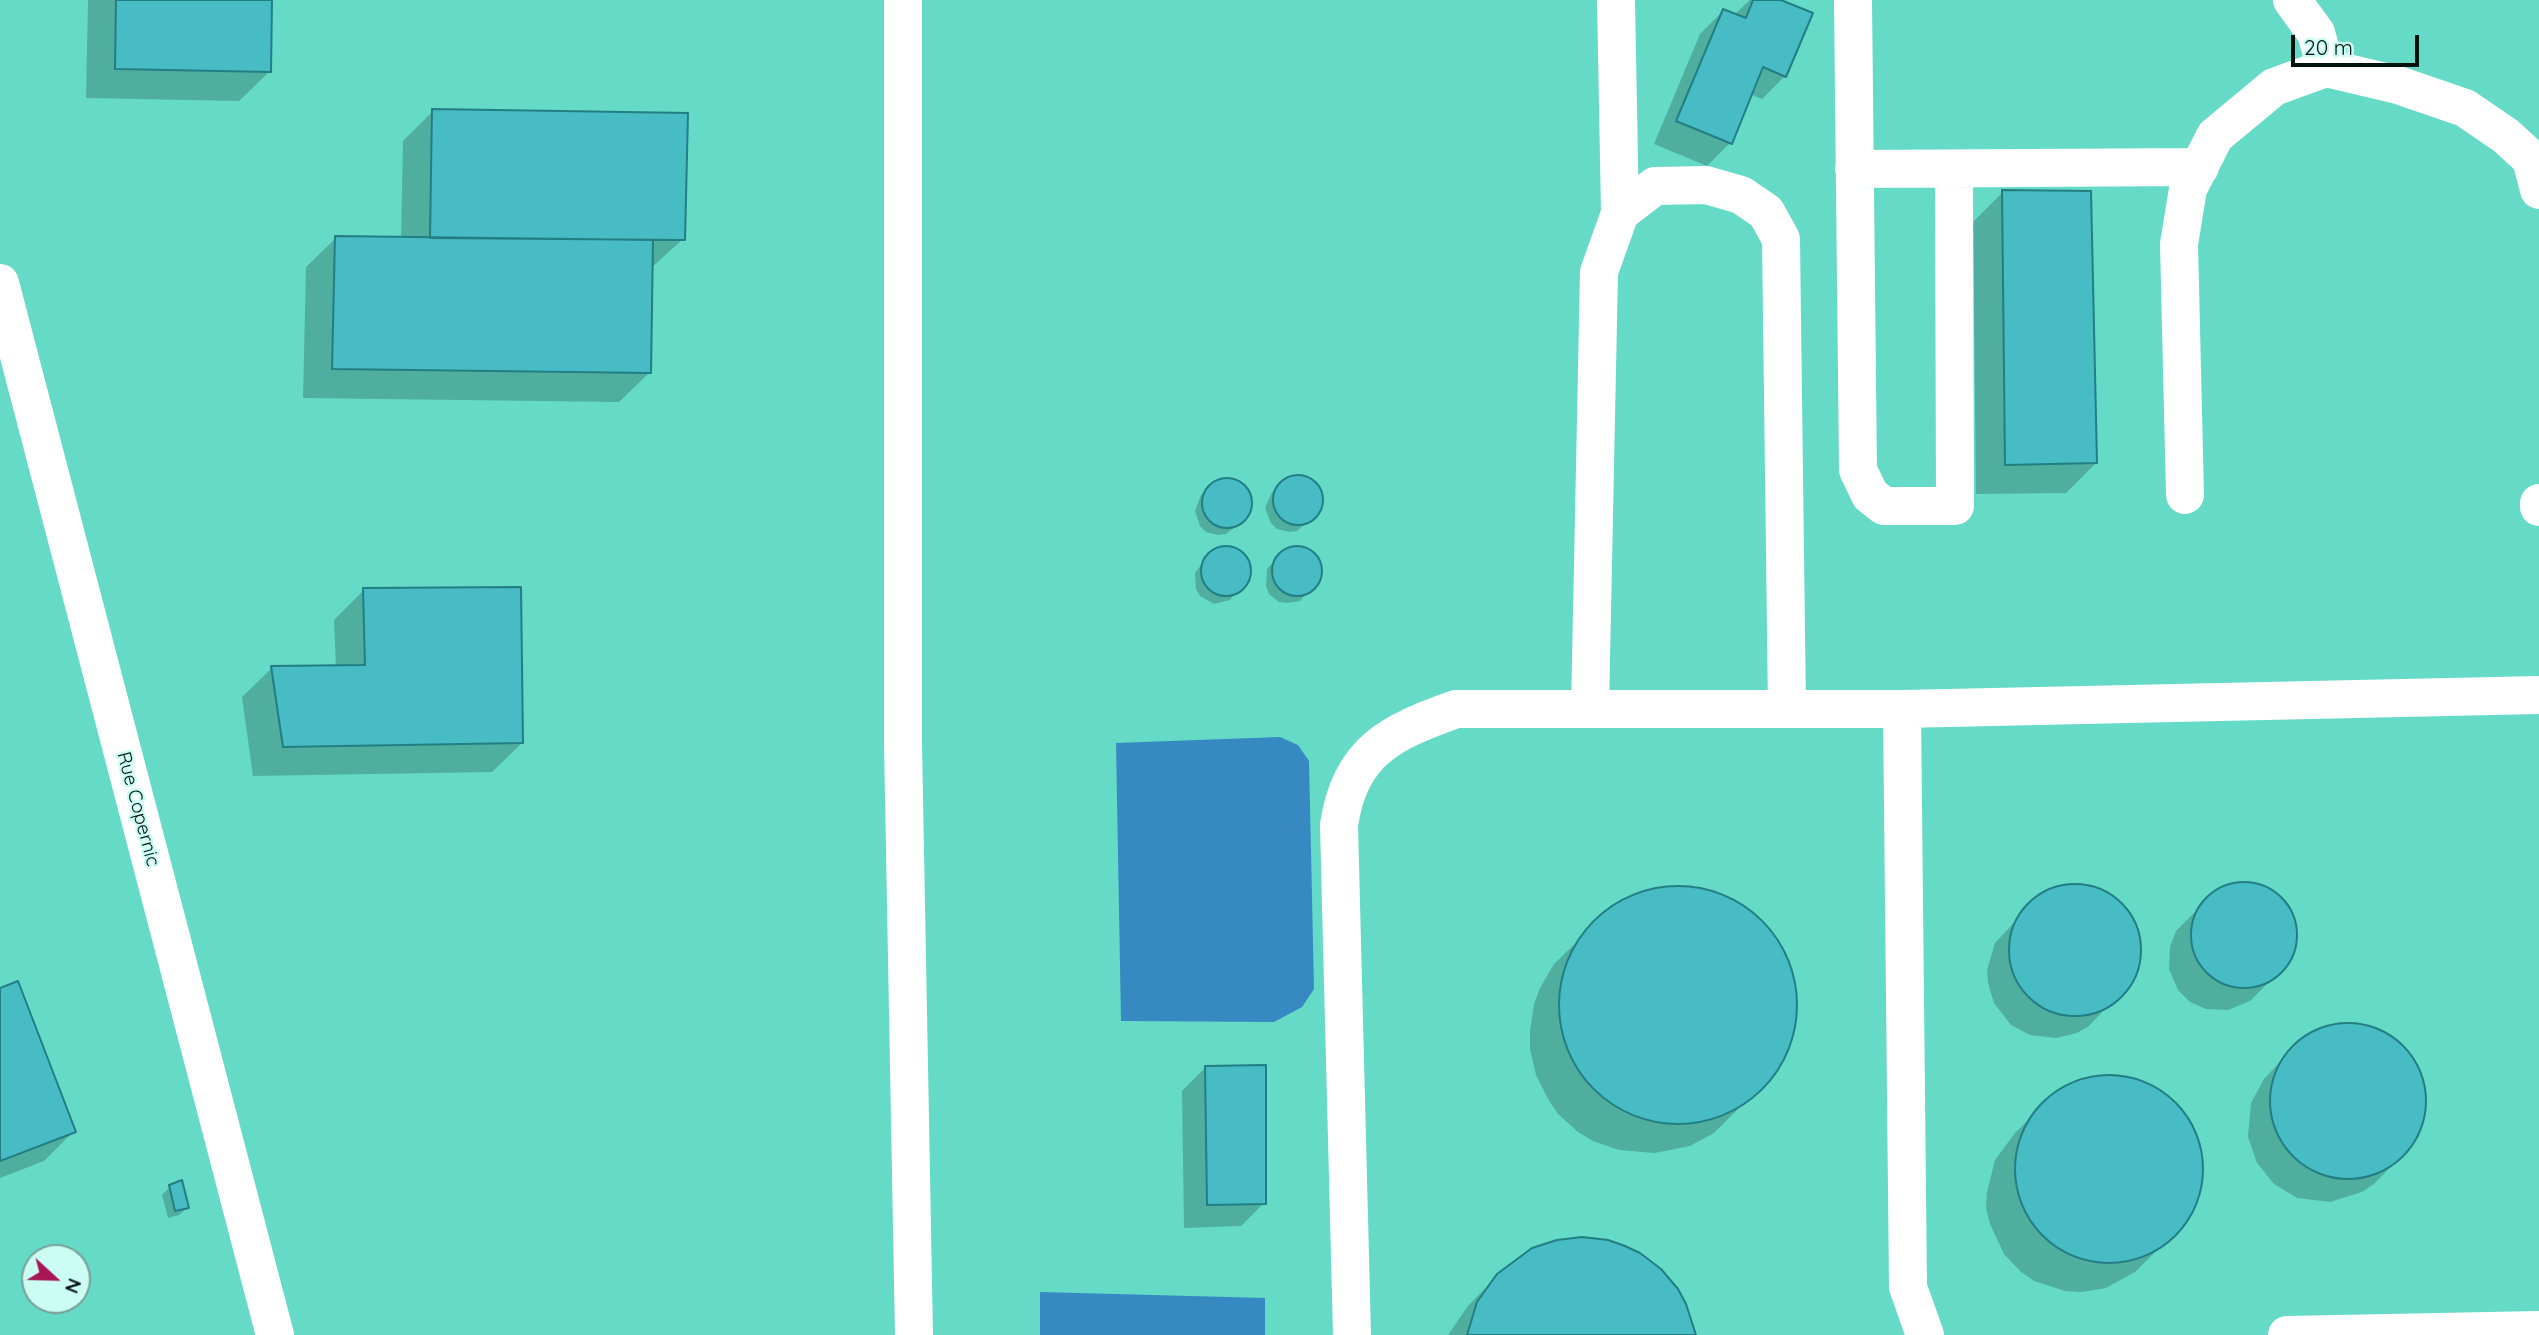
<!DOCTYPE html>
<html>
<head>
<meta charset="utf-8">
<style>
  body { margin:0 }
  #map { position:relative; width:2539px; height:1335px; overflow:hidden; background:#7ce7d5; font-family:Quicksand,sans-serif }
  canvas { display:block }
  .north { position:absolute; left:21px; top:1244px; width:70px; height:70px; box-sizing:border-box; background:#ccfdf3; border:2px solid #7a9f97; border-radius:50%; rotate:112deg; font-size:19px; font-weight:700; line-height:28px; text-align:center; color:#00110e }
  .north::after { content:''; display:block; margin:auto; width:24px; height:32px; background:#a71756; clip-path:polygon(50% 0,100% 100%,50% 72%,0 100%) }
  .scale { position:absolute; left:2291px; top:35px; width:128px; height:32px; box-sizing:border-box; border:4px solid #00110e; border-top:0; padding-left:9px; font-size:21px; line-height:24px; white-space:nowrap; color:#00110e; -webkit-text-stroke:5px #ccfdf3; paint-order:stroke }
</style>
</head>
<body>
<div id="map">
<canvas width="2539" height="1335"></canvas>
<div class="north">N</div>
<div class="scale">20 m</div>
</div>
<script>
const c = document.querySelector('canvas').getContext('2d');
c.lineJoin = 'round';
function fillPath(path, color) {
  c.fillStyle = color;
  c.fill(path, 'evenodd');
}
function strokePath(path, color, width, dash) {
  c.strokeStyle = color;
  c.lineWidth = width;
  c.lineCap = dash ? 'butt' : 'round';
  c.setLineDash(dash || []);
  c.stroke(path);
}
function label(font, color, halo, rows, align = 'center') {
  c.font = font + ' Quicksand,sans-serif';
  c.lineWidth = 5;
  c.setLineDash([]);
  c.textBaseline = 'middle';
  c.strokeStyle = halo;
  c.fillStyle = color;
  for (const [text, x, y, turn = 0] of rows) {
    c.save();
    c.translate(x, y);
    c.rotate((+turn || 0) * Math.PI / 180);
    c.textAlign = isNaN(turn) ? turn : align;
    if (halo) c.strokeText(text, 0, 0);
    c.fillText(text, 0, 0);
    c.restore();
  }
}
fillPath(new Path2D(`
  M0,0H2539V1335H0ZM35,1258H77V1300H35Z`), '#64dac7');
fillPath(new Path2D(`
  M1280,737L1298,745L1309,761L1314,989L1302,1007L1274,1022L1121,1021L1116,743Z
  M1040,1292L1265,1298V1335H1040Z`), '#3689c1');
fillPath(new Path2D(`
  M88,0H270L269,72L239,101L86,98Z
  M1750,0H1776L1785,76L1762,99L1750,94L1730,143L1707,166L1654,144L1700,34L1723,11L1734,15Z
  M433,111L683,239L650,269L649,373L619,402L303,398L306,267L336,238L401,239L403,141Z
  M2003,192L2096,463L2066,493L1976,494L1973,222Z
  M1300,476L1311,481L1321,495L1319,511L1297,531L1290,532L1277,529L1271,523L1265,508L1272,492L1287,479Z
  M1227,479L1243,485L1248,492L1251,504L1245,519L1226,534L1218,535L1206,532L1200,526L1195,511L1201,495L1220,480Z
  M1300,547L1314,555L1319,562V579L1300,601L1287,603L1279,602L1269,594L1266,586L1267,569L1283,551Z
  M1221,548L1233,549L1240,552L1248,562L1249,578L1230,600L1214,604L1200,596L1196,589L1195,573L1207,557Z
  M364,590L522,743L492,772L253,776L242,697L272,668L336,667L334,620Z
  M2243,883L2271,890L2284,901L2290,911L2295,933L2294,950L2286,965L2250,1001L2228,1010L2206,1009L2190,1002L2178,990L2169,969L2170,947L2176,931L2216,891L2226,886Z
  M2084,887L2110,896L2125,910L2138,934L2139,955L2131,981L2089,1026L2077,1033L2056,1038L2030,1035L2011,1025L1994,1003L1988,983L1987,970L1995,943L2032,903L2056,889Z
  M1679,888L1705,891L1723,896L1746,909L1766,927L1785,958L1791,975L1795,1011L1793,1029L1784,1054L1770,1077L1714,1133L1690,1146L1655,1153L1619,1150L1593,1141L1578,1132L1558,1114L1548,1099L1536,1075L1530,1049V1031L1534,1004L1540,988L1554,964L1611,909L1635,896L1661,889Z
  M0,990L74,1131L44,1161L0,1178Z
  M2352,1024L2372,1029L2397,1041L2414,1062L2420,1074L2425,1094L2423,1120L2412,1145L2374,1184L2362,1192L2330,1202L2297,1198L2274,1184L2257,1163L2248,1137L2251,1103L2264,1079L2296,1045L2313,1033L2339,1025Z
  M1205,1068L1264,1203L1241,1226L1184,1228L1182,1091Z
  M2122,1078L2146,1084L2160,1092L2179,1109L2196,1137L2201,1170L2192,1209L2183,1224L2135,1272L2106,1288L2082,1292L2065,1291L2034,1281L2021,1272L2004,1254L1990,1224L1986,1208L1987,1192L1995,1160L2015,1133L2046,1103L2074,1084L2089,1079Z
  M170,1187L187,1208L179,1215L168,1218L162,1195Z
  M1498,1275L1694,1335H1448L1468,1306Z`), '#0003');
const building = new Path2D(`
  M116,0H272L271,72L115,69Z
  M1753,0H1781L1813,13L1786,77L1763,67L1732,144L1676,121L1723,9L1746,18Z
  M432,109L688,113L685,240L430,238Z
  M2002,190L2091,191L2097,463L2005,465Z
  M335,236L653,240L651,373L332,369Z
  M1273 500a25 25 0 1 1 50 0a25 25 0 1 1-50 0Z
  M1202 503a25 25 0 1 1 50 0a25 25 0 1 1-50 0Z
  M1201 571a25 25 0 1 1 50 0a25 25 0 1 1-50 0Z
  M1272 571a25 25 0 1 1 50 0a25 25 0 1 1-50 0Z
  M521,587L523,743L283,747L271,666L365,665L363,588Z
  M2191 935a53 53 0 1 1 106 0a53 53 0 1 1-106 0Z
  M2009 950a66 66 0 1 1 132 0a66 66 0 1 1-132 0Z
  M1559 1005a119 119 0 1 1 238 0a119 119 0 1 1-238 0Z
  M18,981L76,1132L0,1161V988Z
  M2270 1101a78 78 0 1 1 156 0a78 78 0 1 1-156 0Z
  M1266,1065V1204L1207,1205L1205,1066Z
  M2015 1169a94 94 0 1 1 188 0a94 94 0 1 1-188 0Z
  M182,1180L189,1208L175,1211L169,1185Z
  M1582,1237L1608,1240L1625,1246L1640,1253L1661,1269L1678,1289L1686,1304L1696,1335H1467L1477,1302L1497,1274L1532,1248L1557,1240Z`);
fillPath(building, '#48bcc4');
strokePath(building, '#237e84', 2);
strokePath(new Path2D(`
  M903,0V743L914,1335
  M1616,0L1620,213
  M1853,0L1858,470L1870,495L1884,506H1955L1954,170
  M2326,68L2398,85L2465,108L2506,136L2531,159L2539,190
  M1854,169L2200,167
  M0,283L275,1335
  M2185,495L2179,244L2188,189L2215,136L2274,87L2326,68L2316,33L2292,0
  M2539,503V507
  M1590,709L1599,272L1620,213L1655,186L1706,185L1741,195L1766,212L1781,239L1787,709
  M1352,1335L1339,825C1350,750 1392,732 1456,709H1902
  M1925,1335L1908,1287L1902,709L2539,695
  M2287,1335L2539,1330`), '#fff', 38);
label('19px', '#00110e', '#ccfdf3', [
  ["Rue Copernic",138,809,75]
]);
</script>
</body>
</html>
